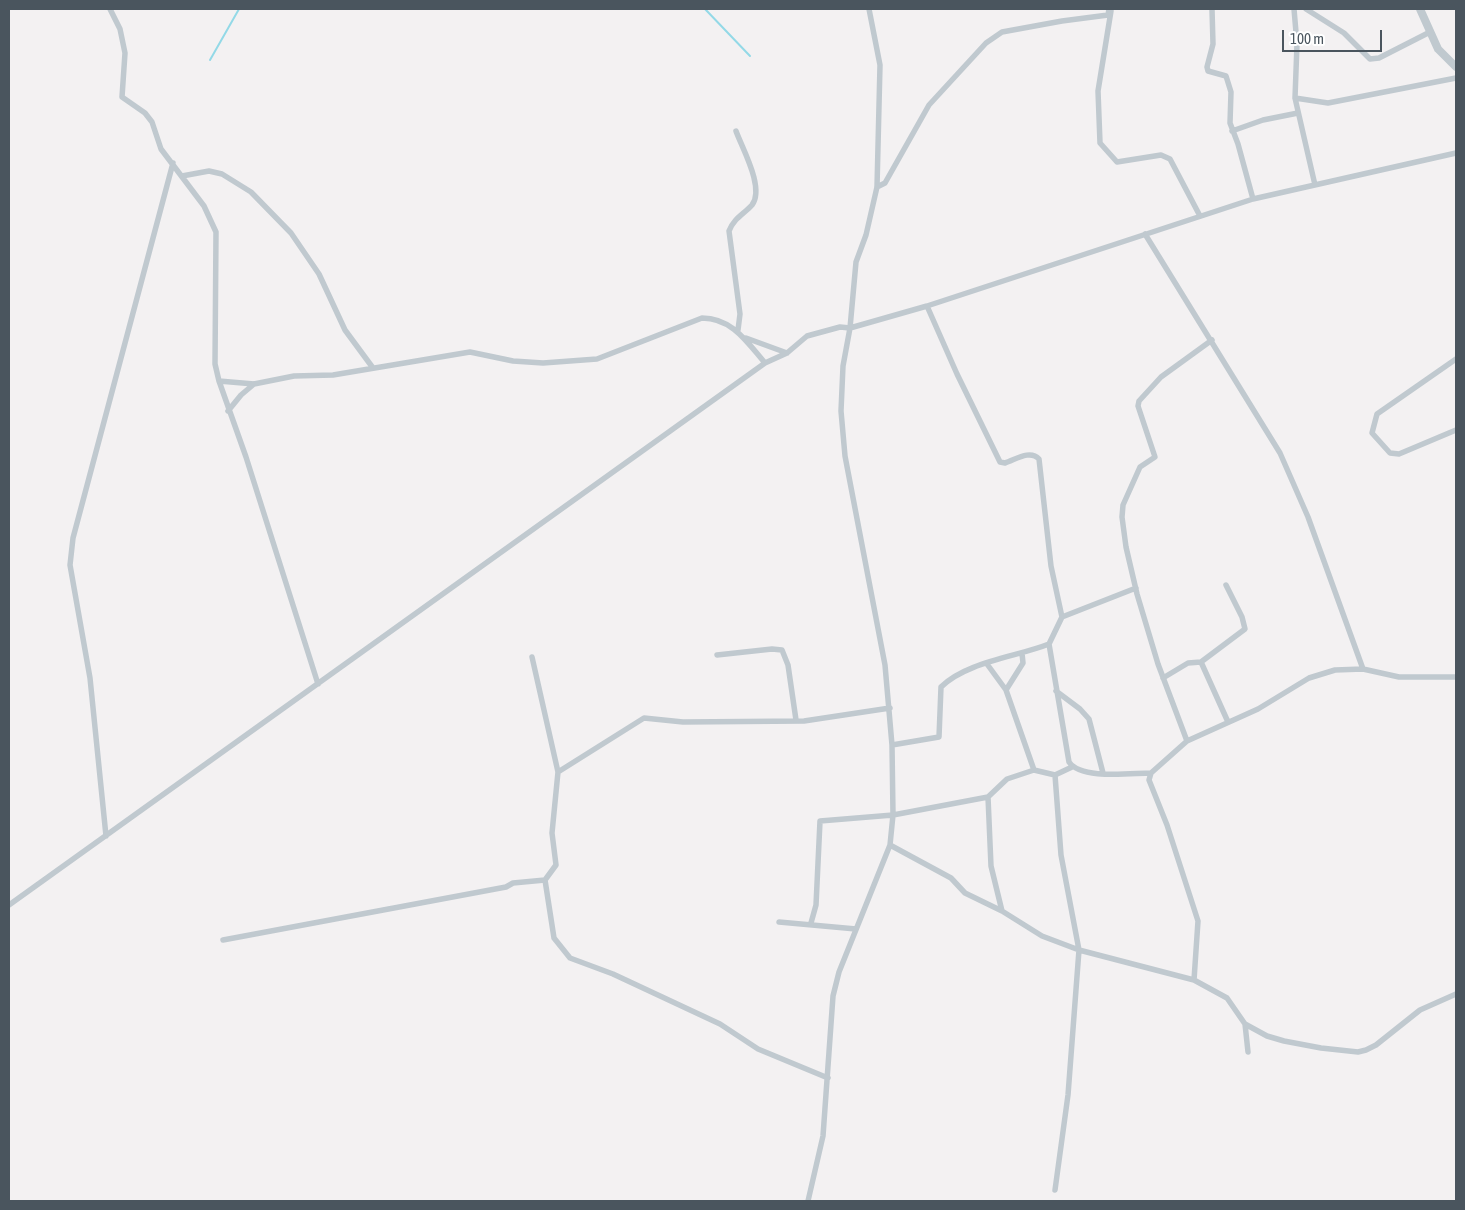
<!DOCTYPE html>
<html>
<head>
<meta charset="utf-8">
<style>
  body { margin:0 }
  #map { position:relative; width:1465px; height:1210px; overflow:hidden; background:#f3f1f2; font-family:"Asap Condensed",sans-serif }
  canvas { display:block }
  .frame { position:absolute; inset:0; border:10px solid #4a555e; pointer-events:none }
  .scale { position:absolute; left:1282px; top:30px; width:100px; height:22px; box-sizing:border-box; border:2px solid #4a555e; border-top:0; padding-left:6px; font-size:15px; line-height:18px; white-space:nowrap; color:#4a555e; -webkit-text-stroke:4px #fff; paint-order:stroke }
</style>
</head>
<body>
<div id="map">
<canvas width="1465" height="1210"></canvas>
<div class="frame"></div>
<div class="scale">100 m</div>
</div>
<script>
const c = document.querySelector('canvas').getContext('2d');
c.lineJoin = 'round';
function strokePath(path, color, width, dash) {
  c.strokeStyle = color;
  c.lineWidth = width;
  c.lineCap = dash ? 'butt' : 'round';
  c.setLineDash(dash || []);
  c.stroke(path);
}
strokePath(new Path2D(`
  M705,9L750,56
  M210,60L239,9`), '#93d9e7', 2);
strokePath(new Path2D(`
  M110,9L120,29L125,53L122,97L145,113L152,122L161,149L204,206L216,232L215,364L219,381L246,457L318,684
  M1212,9L1213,44L1207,67L1208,71L1226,76L1231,92L1230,123L1238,144L1253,199
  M1294,9L1297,44L1295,98L1315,185
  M1306,9L1344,33L1370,59L1379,58L1430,32
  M1111,11L1098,91L1100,143L1117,162L1161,155L1170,159L1200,216
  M1295,98L1328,103L1456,78
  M736,131C742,148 765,188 752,205C744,214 734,218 729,231L740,314L738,330
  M1232,131L1263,120L1298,113
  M182,176L209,171L222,174L251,192L291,233L319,274L345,330L373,368
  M877,187L885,183L929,105L986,43L1002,32L1062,21L1108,15L1109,9
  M1145,234L1280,453L1308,517L1363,669
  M927,306L957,374L1000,462L1005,463C1015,460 1030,449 1039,459L1051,566L1062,617L1049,644L1069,762C1081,780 1131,773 1151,773
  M746,338L787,353
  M1456,359L1377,414L1372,433L1390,453L1399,454L1456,430
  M219,381L254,384L294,376L333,375L470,352L513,361L543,363L597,359L702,318C732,318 747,342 765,363
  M228,411L241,395L254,384
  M1062,617L1136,588
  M717,655L772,649L782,650L788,665L796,720
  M532,657L558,772L552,833L556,865L545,880L554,938L570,958L613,974L720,1024L758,1049L828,1078
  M1201,662L1228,722
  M987,664L1006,690L1034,770
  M1163,678L1188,663L1201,662L1245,629L1242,617L1226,585
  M1006,690L1023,663L1022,653
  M1056,691L1080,709L1089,719L1103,773
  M1187,741L1158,664L1137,594L1126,547L1122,517L1123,505L1140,467L1155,457L1138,406L1139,401L1161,377L1212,340
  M892,745L939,737L941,687C966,662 1016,657 1049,644
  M558,772L644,718L683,722L804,721L890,708
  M988,797L991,866L1002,911
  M106,836L90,678L70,565L73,538L173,163
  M890,845L951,878L965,893L1002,911L1042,936L1079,950L1194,980L1227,998L1245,1024L1267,1036L1284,1041L1321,1048L1358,1052L1366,1050L1376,1045L1420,1010L1456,994
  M9,905L765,363L787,353L807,336L840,327L850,328L927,306L1253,199L1456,153
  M779,922L856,929
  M811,923L816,905L820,821L893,815L988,797L1007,779L1034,770L1055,775L1072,767
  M223,940L506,887L513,883L545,880
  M1194,980L1198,921L1167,825L1149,780L1151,773L1187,741L1258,709L1309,678L1335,670L1363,669L1399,677H1456
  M1245,1024L1248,1052
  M1055,1190L1068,1095L1079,950L1061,855L1055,775
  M808,1201L823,1136L833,996L839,972L890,845L893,815L892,745L885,665L845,456L841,411L843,366L850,328L856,262L866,235L877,187L880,65L869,9`), '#c0c9cf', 5.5);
strokePath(new Path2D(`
  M1420,9L1438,49L1456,67`), '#c0c9cf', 8);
</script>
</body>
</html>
